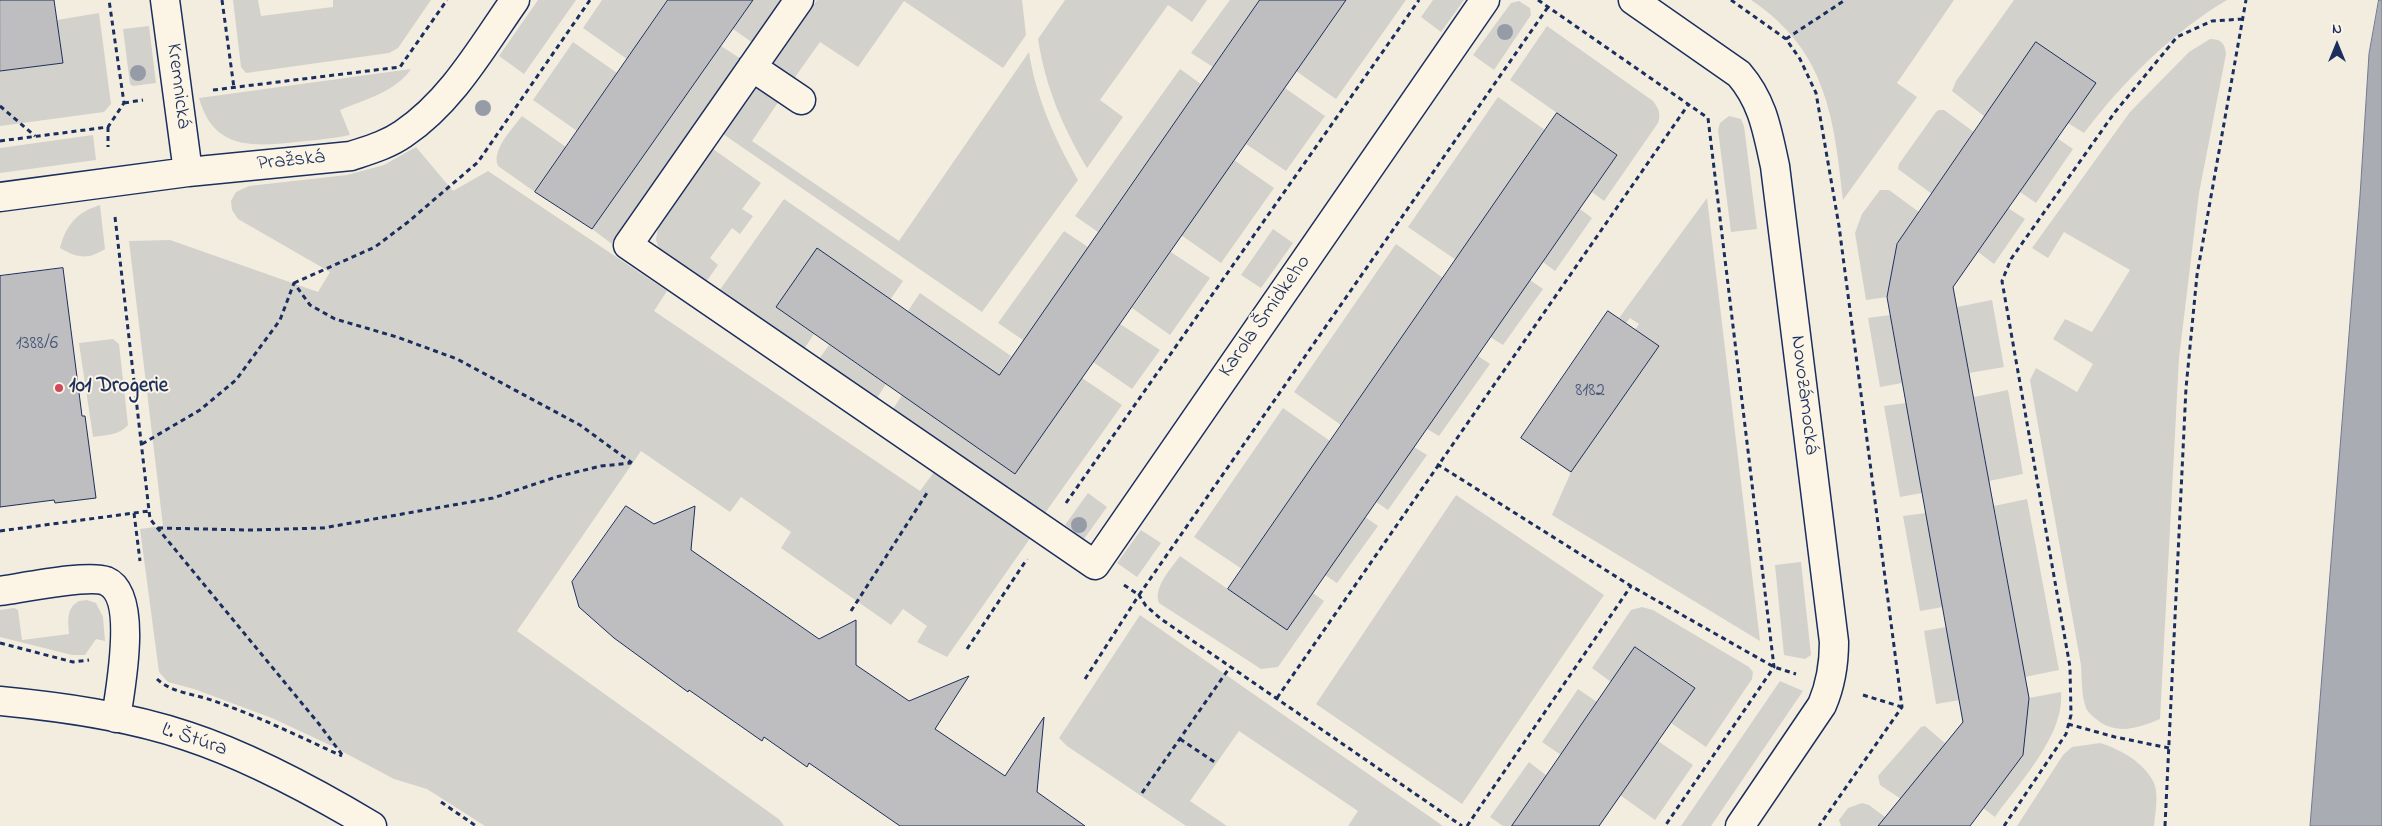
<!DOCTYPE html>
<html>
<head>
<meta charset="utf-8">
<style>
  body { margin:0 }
  #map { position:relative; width:2382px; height:826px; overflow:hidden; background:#f3ede0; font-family:"Indie Flower",sans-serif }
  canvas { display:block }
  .north { position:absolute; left:2312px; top:20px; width:50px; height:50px; -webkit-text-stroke:4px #fcf5e5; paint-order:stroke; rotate:0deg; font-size:14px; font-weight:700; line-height:20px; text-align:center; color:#1b2f5e }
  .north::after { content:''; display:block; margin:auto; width:18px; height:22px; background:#1b2f5e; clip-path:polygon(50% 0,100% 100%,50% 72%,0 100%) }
</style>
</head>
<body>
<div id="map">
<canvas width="2382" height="826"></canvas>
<div class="north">N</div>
</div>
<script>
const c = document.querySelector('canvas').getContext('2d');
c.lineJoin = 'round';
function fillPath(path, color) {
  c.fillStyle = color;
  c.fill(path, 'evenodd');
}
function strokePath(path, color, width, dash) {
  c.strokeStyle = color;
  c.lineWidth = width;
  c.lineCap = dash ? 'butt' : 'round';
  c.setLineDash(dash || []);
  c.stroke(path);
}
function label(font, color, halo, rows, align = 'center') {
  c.font = font + ' "Indie Flower",sans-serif';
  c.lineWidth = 4;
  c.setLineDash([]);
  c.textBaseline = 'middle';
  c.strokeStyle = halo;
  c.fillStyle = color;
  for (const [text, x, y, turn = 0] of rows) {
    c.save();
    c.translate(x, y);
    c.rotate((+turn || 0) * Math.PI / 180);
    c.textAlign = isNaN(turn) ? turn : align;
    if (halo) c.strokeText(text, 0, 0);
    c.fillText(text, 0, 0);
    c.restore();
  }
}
fillPath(new Path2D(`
  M233,0H258L261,16L333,7V0H431L398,48L389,53L246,73L241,67Z
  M538,0H576L524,74L499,56Z
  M602,0H667L627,59L583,28Z
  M753,0H783L753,43L733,29Z
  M817,0H1022L1026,35L1003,68L904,1L858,67L820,42L793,80L771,66Z
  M1065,0H1207L1192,22L1168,5L1100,100L1123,117L1087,168C1062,125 1046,89 1038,39Z
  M1230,0H1260L1213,67L1191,53Z
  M1346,0H1406L1336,99L1296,71Z
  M1433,0H1464L1441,32L1421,17Z
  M1751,0H1954L1897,83L1917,97L1843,200C1834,117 1826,50 1751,0Z
  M2014,0H2227C2171,33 2123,82 2084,133L2068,123L1985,117L1952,91L1956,81Z
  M1519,1L1530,8L1531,15L1494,70L1473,55L1511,3Z
  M99,13L111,104L104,112L0,126V71L63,63L57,20Z
  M149,26L156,83L133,86L130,84L123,29Z
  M1547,26L1653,101C1659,109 1661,113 1658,123L1604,201L1592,192L1617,155L1510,80Z
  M2210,39C2221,39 2225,43 2226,54L2199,193L2179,358L2160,719C2141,727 2119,735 2100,722C2095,718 2089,714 2086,708C2081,695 2082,679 2081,665L2030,380L2036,368L2077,392L2093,364L2053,339L2065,319L2092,332L2130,270L2064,232L2048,258L2032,248L2130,112L2189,52Z
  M573,42L617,73L577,131L533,100Z
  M721,46L741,59L612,244L592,229Z
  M1029,52C1036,98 1055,139 1078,180L982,312L723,134L757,86L779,101L752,141L899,241Z
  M411,69C395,92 366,99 340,110L350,135C332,139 314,140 296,142C251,147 213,149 199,98Z
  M1180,69L1201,84L1098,232L1075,216Z
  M1285,88L1325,116L1286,171L1246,144Z
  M1498,97L1545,130L1456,260L1408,227Z
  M1939,110H1944L1974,132L1932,194L1898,169L1899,164L1936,112Z
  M522,116L566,147L535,192L498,166C491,150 513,128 522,116Z
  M1729,116L1741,119L1744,126L1757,229L1731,232L1718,130L1720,123Z
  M93,135L96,160L0,173V148Z
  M2057,138L2073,149L2036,203L2020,192Z
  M416,147L453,191L488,171L667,291L654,311L920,491L934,472L1031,537L947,657L917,642L927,626L903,609L891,625L781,548L791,532L741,497L730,512L641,451L517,631L780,820L784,826H485L427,789L394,779L332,746L272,718L194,689L168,682L159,672L140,529L163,526L129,241L170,240L318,292L330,272L238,219L232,210L231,201L236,192L249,186L347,175L384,165Z
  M713,149L761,183L742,209L753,216L740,234L732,228L710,258L718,265L706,282L660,251L656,240L658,227Z
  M1234,160L1274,188L1221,263L1181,235Z
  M1880,190H1889L1919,212L1897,244L1887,297L1866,300L1855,233L1862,214Z
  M1707,198L1760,641L1552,515L1571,472L1659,346L1635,330L1639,324L1630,318L1626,323L1619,318Z
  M784,199L903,281L890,300L817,249L776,307L814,334L804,349L719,291Z
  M100,205L105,249C88,260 77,258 60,248C66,225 77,212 100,205Z
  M2008,208L2025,219L1994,264L1978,252Z
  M1580,209L1592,218L1555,271L1543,262Z
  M1273,229L1293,243L1261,288L1241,275Z
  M1064,231L1088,247L1023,340L998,323Z
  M1396,244L1443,278L1341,425L1294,392Z
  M1171,252L1210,278L1170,335L1132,308Z
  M1530,280L1543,289L1503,345L1490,337Z
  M920,293L1011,356L999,375L908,311Z
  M1992,300L2004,367L1969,373L1957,307Z
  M1890,315L1902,383L1880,387L1868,318Z
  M1120,324L1160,350L1132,389L1093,362Z
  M113,339L119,344L128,425C120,435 106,435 93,437L79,343Z
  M829,345L886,384L877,398L819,359Z
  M1478,356L1490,364L1439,436L1427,429Z
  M1082,378L1122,405L1045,513L893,409L902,395L1015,474Z
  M2008,390L2023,474L1989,481L1974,397Z
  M1906,403L1922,493L1900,497L1884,406Z
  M1283,408L1330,441L1242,569L1194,537Z
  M1414,447L1427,455L1388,510L1376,502Z
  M1088,493L1107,507L1084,539L1065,525Z
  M1456,495L1604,595L1462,804L1316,704Z
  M2027,499L2059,670L2025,677L1994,506Z
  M1926,513L1943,607L1920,611L1903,516Z
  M1365,517L1378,526L1337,583L1325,575Z
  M1141,530L1161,543L1137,577L1117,563Z
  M1180,556L1287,630L1313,593L1324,601L1278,667L1261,669L1159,603C1153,587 1171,569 1180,556Z
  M1801,562L1811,655L1805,659L1784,655L1775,565Z
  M79,601L87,600L96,603L103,617L105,641L96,639L85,655H72L0,637V610L14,608L18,610L22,640L69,634C68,621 66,608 79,601Z
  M1642,607L1653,610L1749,667L1753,672L1752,679L1706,747L1671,723L1695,687L1636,647L1611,682L1592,668L1631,610Z
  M1140,615L1443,826H1348L1358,811L1239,731L1190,801L1227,826H1186L1067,746L1059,738Z
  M1946,627L1960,700L1936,704L1924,631Z
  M1780,681L1803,691L1711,826H1681Z
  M1578,689L1597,702L1561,755L1542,742Z
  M2061,692C2065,735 2019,783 1995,817L1983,808L2023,755L2029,698Z
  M1925,726L1946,744L1901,799L1880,785L1878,776L1921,727Z
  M1658,741L1693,765L1655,820L1620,795Z
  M2100,743C2120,749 2145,763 2154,783C2159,795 2155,814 2154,826H2017L2063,755L2072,747Z
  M1529,762L1547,776L1512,826H1503L1490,817Z
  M1862,803L1869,805L1897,826H1841L1839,820L1848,808Z`), '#d3d1cc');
const water = new Path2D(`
  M2379,0H2382V826H2310L2360,196L2369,54Z`);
fillPath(water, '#a9acb3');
strokePath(water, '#707a91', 1);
const building = new Path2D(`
  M0,0H54L63,63L0,71Z
  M668,0H753L592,229L535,192Z
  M1260,0H1346L1015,474L776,307L817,248L999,375Z
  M2036,42L2096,83L1953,287L2029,698L2023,755L1970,826H1878L1963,722L1887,297L1897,244Z
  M1557,113L1617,155L1287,630L1228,589Z
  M63,268L82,416H85L96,498L55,503L54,500L0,507V276Z
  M1608,311L1659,346L1571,472L1521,438Z
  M626,506L654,524L695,506L691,550L819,639L856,620V665L909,701L969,676L935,729L1005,776L1044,717L1037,792L1085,826H900L809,763L807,767L764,737L762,741L689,690L688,692L614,638L579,607L572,582Z
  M1635,647L1695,688L1599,826H1512Z`);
fillPath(building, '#bebec0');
strokePath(building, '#1b2f5e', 1);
const minor = new Path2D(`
  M165,0L188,172
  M799,0L628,245L1095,565L1485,0
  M1633,0L1739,74C1763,102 1767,130 1775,166L1834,642C1834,665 1831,684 1822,705L1740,826
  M752,67L801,100
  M0,197L188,172L351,156C369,150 387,145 403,134C452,101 482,47 515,0
  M0,591C22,588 88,574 106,581C139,595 120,690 116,718
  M0,701C62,707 128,716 187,736C251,757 315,792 372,826`);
strokePath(minor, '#1b2f5e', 31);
strokePath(new Path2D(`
  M222,0L234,88
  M1538,0L1708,118L1774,667L1665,826
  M1731,0L1786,39L1800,59L1816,93L1839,226L1902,707L1819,826
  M1786,39L1845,0
  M213,90L400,67L447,0
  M124,103L143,100
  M0,106L35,136
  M108,127V147
  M0,141L108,127L124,103L109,0
  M115,217L150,519L319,724L343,756
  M294,283L375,247L408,222L478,162L590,0
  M142,444L200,410L236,380L280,320L294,283L310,305L335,319L397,337L457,359L580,425L632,463
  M1437,464L1631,586L1774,667L1796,674
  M1066,503L1419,0
  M134,513L140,561
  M158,528L249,530L323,528L493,498L556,477L601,466L631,463
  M0,531L149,511
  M1124,585L1139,595L1548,7
  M851,611L927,493
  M0,643L73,662L89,660
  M967,649L1027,559
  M157,679C172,693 195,694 214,701C258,716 300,737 342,756
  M1085,679L1139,595L1146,606L1161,619L1462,826
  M1863,695L1902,707
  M1277,698L1688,105
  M2068,724L2115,737L2169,748
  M1180,739L1216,763
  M1142,793L1230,667
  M441,802L476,826
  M1467,826L1631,586
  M2004,826L2066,734L2071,715L2070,667L2002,281L2011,259L2115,112L2177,37L2212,21L2242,19
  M2165,826L2186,388L2197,275L2246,0`), '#1b2f5e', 3, [5, 4]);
strokePath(minor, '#fcf5e5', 28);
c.fillStyle = '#969ba8';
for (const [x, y] of [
  [1505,32],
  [138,73],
  [483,108],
  [1079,525]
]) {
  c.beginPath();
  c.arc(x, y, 8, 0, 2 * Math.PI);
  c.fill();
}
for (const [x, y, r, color] of [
  [59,388,5,"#d1495b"]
]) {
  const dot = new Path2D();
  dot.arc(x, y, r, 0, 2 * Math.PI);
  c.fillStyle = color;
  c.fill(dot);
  strokePath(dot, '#fcf5e5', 2);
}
label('19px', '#445376', null, [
  ["1388/6",37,345],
  ["8182",1590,392]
]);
label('21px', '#1b2f5e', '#fcf5e5', [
  ["Kremnická",177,86,83],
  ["Pražská",291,162,-6],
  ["Karola Šmidkeho",1266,317,-55],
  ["Novozámocká",1803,395,83],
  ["Ľ. Štúra",194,741,18]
]);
label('bold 21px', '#1b2f5e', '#fcf5e5', [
  ["101 Drogerie",69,388]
], 'left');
</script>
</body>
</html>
